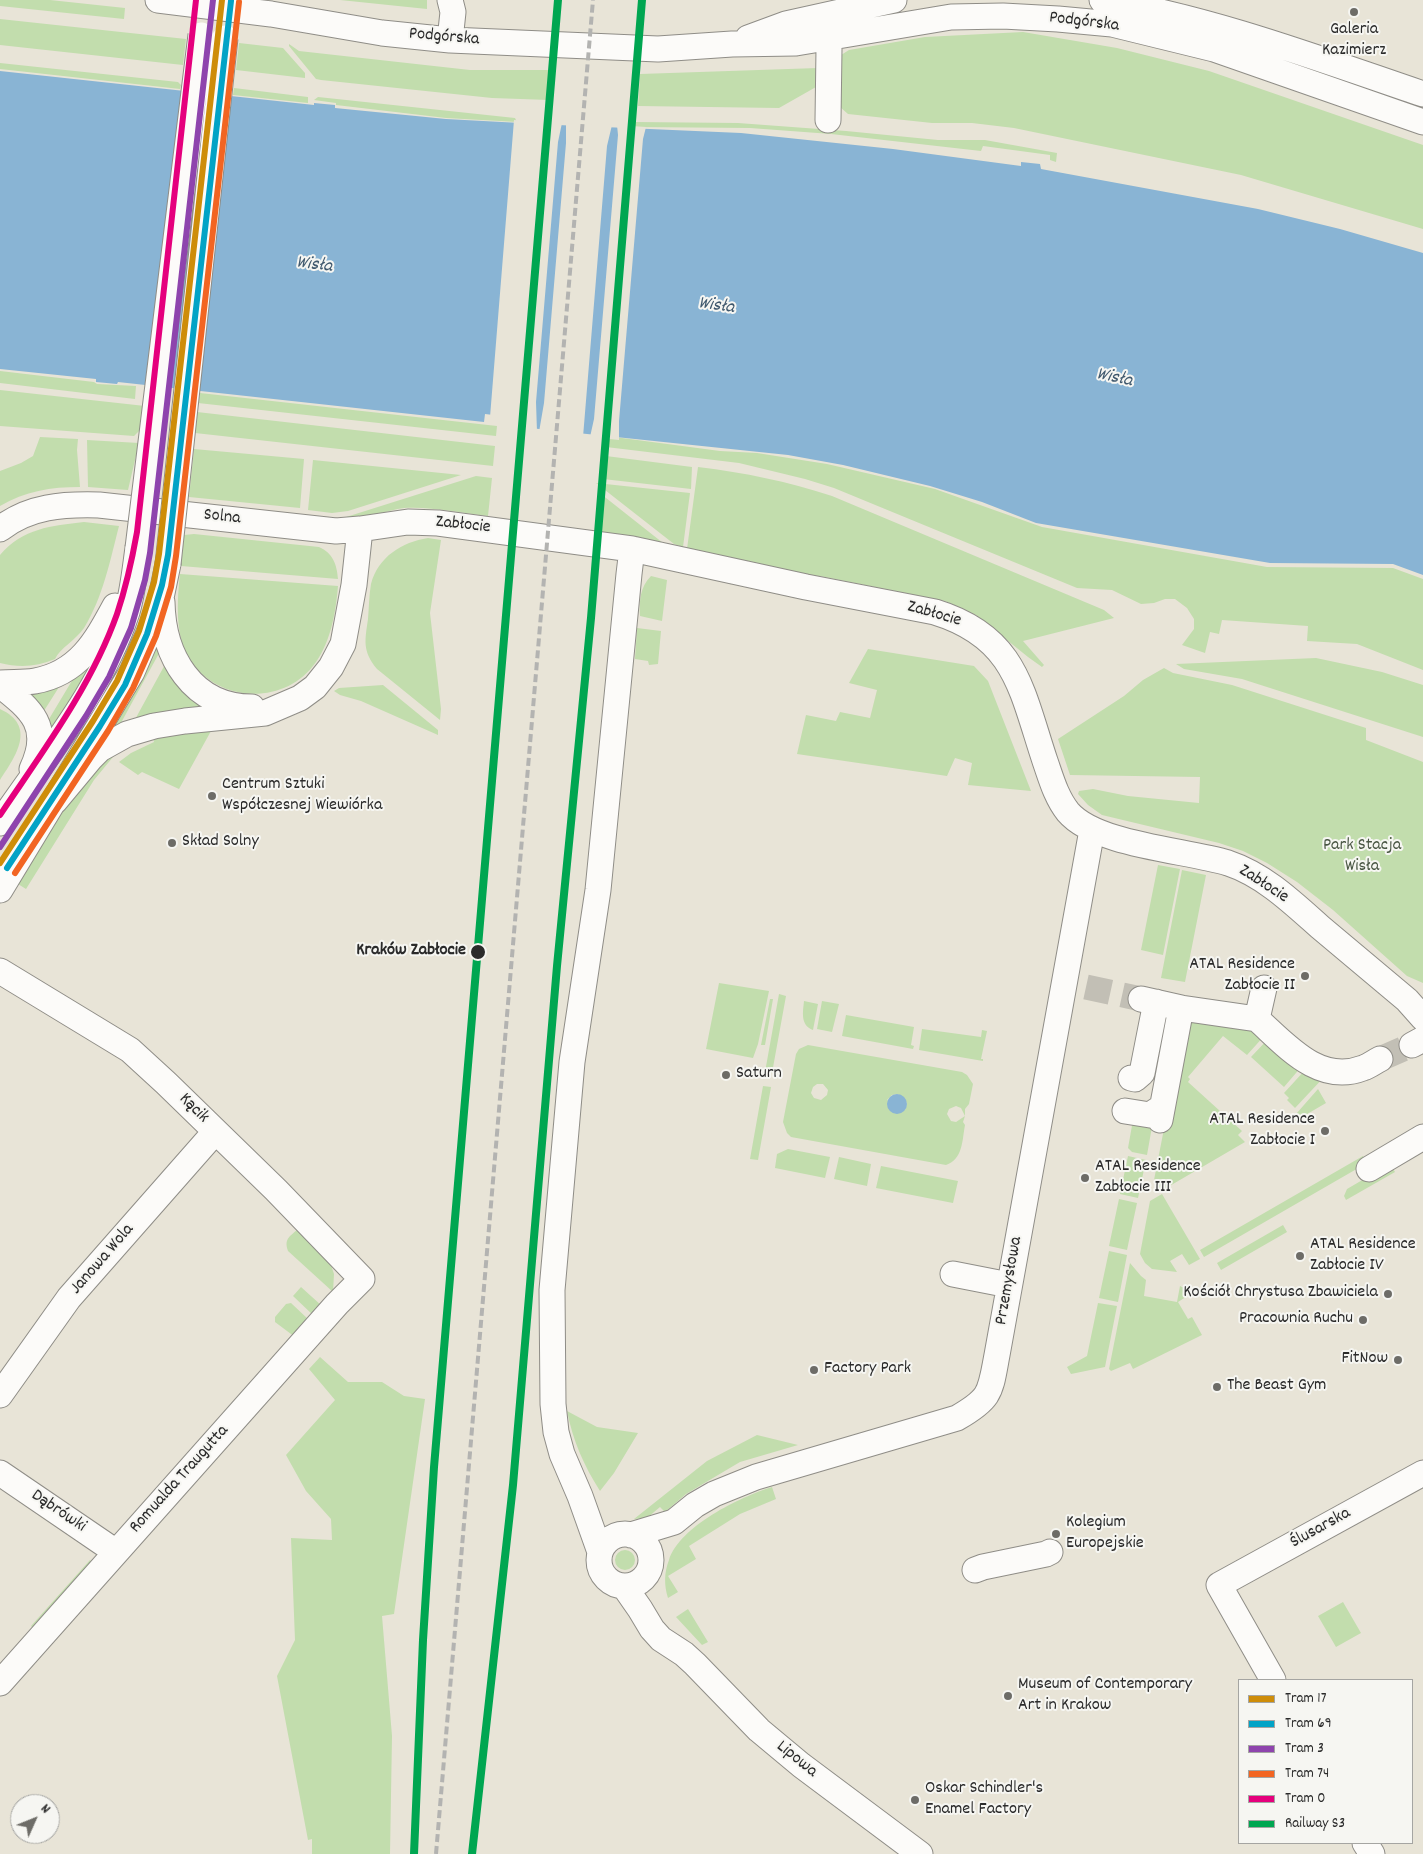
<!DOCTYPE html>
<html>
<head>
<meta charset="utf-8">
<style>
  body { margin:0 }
  #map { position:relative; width:1423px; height:1854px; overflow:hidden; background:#e8e4d7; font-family:Dekko,sans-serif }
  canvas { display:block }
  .legend { position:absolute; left:1238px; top:1679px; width:175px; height:165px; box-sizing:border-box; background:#f6f6f2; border:1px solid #a5a5a2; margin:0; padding:6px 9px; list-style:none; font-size:15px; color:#2b2b2b }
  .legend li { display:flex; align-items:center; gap:10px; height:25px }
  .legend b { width:25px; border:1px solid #a5a5a2 }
  .north { position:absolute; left:10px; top:1794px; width:50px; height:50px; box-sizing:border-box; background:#f6f6f2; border:1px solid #a5a5a2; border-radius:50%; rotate:46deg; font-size:14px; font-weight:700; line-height:20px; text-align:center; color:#2b2b2b }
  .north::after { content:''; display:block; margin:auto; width:18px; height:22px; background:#6d6c67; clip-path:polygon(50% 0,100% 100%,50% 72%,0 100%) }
</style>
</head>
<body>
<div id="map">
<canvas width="1423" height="1854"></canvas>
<ul class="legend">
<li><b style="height:6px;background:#ce8d09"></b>Tram 17</li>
<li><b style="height:6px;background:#02a3c6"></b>Tram 69</li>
<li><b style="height:6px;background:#8e44ad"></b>Tram 3</li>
<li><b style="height:6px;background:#f26522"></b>Tram 74</li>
<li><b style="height:6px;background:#e5007d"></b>Tram 0</li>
<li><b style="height:6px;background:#00a651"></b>Railway S3</li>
</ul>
<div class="north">N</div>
</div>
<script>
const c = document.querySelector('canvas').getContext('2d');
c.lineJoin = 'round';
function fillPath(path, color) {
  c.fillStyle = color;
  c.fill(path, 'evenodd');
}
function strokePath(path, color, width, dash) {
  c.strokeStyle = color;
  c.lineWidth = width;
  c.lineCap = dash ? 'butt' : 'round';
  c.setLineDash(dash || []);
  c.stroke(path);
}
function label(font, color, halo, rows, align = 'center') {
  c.font = font + ' Dekko,sans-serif';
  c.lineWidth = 4;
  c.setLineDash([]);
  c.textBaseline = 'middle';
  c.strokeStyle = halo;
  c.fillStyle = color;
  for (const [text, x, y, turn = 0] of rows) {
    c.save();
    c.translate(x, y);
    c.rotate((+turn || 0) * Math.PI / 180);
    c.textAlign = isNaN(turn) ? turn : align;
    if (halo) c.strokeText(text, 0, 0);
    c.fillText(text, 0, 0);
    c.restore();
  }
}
fillPath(new Path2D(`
  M0,0H50L125,8L124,19L0,6Z
  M340,0H427V9Z
  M0,19L186,39L183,65L0,45Z
  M1023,32L1117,48L1209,71L1423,145V229L1241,175L1014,128L972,123H932L848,114L840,107L838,57L849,50L925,37Z
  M239,43L283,48L305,73V78L236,70Z
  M289,44L299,51L470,70H552L549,100L492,98L321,80L316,79L289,46Z
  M0,63L178,82L181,85L180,89L0,69Z
  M818,68L816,87L779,108L638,106L640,74Z
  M234,88L308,97V103L233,95Z
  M318,97L515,118L517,122L446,118L336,105V103L314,100Z
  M635,122L738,123L846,131L938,140H985L1057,153L1056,162L1050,160V155L983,146L981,151L831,134L750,128L634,127Z
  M0,371L94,382L97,384L136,386L135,399L0,383Z
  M0,390L145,406L143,427L134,436L0,426Z
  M200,393L497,426L496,436L198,403Z
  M197,412L495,446L493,466L195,433Z
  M607,436L720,451L757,453L827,464L935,489L1042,527L1267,567L1393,568L1423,579V670L1357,644L1307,641L1308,626L1222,620L1219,634L1210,632L1205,653L1182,645L1194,629V619L1187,608L1175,599H1165L1154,603L1141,604L1112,590L1077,588L834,488L805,479L739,463L606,447Z
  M40,437L78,439L77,450L80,487C51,487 25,491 0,506V471L21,463L33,456Z
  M87,440L139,443L128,490L88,487Z
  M194,449L304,459L300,508L189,497Z
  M606,456L692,467L691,489L603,479Z
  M313,460L461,475L348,511L332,513L308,510Z
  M698,467C746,473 786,481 832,496L1104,610L1114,618L1023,641L1044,665L1042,667L1028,657L976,615L945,601L820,576L807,577L687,549Z
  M476,476L492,478L488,516C464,513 427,506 404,508C384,510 363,523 343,518Z
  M596,483L690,493L683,547L674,544Z
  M601,494L663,543L597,531Z
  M84,522L119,526C110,561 103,597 84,628C76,640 60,648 55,659C37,667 19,668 0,663V555C23,528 51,526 84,522Z
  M194,534L319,547C333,553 337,565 338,579L181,566L184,535Z
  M428,538L441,540L430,613L441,709L440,720L377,669C362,651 365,640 368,619C369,607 369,595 371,584C378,557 402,542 428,538Z
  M180,574L338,586C336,611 331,641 316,662C290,700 235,704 202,674C197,670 192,666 189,660C175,634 177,602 180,574Z
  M651,576L667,580L662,621L640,616C639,601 640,587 651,576Z
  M637,628L661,631L658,664L649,665L648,661L635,659Z
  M156,635L163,646L116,732L102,733Z
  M868,649L974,666L988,681L1031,791L968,785L972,763L955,758L947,776L797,754L806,715L836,721L840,712L870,718L877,690L849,683Z
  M98,651L54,737L46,724L73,679L79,667Z
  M1316,658L1382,672L1423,685V737L1242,679L1184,669L1176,664Z
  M168,659L218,707L132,725Z
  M1164,668L1173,673L1232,685L1366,728V740L1423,762V983L1407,976L1333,910L1297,882L1267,863L1243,851L1219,843L1102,815L1088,805L1078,794L1079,791L1093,789L1128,796L1199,803L1200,777L1070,775L1058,739L1124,696L1143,680Z
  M66,676L42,714L19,688Z
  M383,685L438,730V735L361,701L340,695L334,691L339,688Z
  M0,709C37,726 16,756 0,780Z
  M211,731L179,789L142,772L138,775L119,762L131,753L154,742L153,737L182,733Z
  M110,753L113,757L94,780L26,889L18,884L38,847L76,791Z
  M1158,865L1180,869L1163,955L1141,950Z
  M1182,870L1206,875L1185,982L1161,978Z
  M719,983L769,991L758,1044L753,1058L706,1049Z
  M779,994L786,996L772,1073L765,1072Z
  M770,999H773L765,1045H761Z
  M804,1001L818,1004L813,1030C800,1025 803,1012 804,1001Z
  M822,1001L839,1004L832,1032L817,1029Z
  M846,1015L914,1027L911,1045L914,1046L913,1049L842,1036Z
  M1185,1021L1252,1025L1265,1035L1247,1055L1223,1036L1188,1077L1190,1079L1188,1082L1242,1131L1238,1135L1245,1142L1161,1191L1154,1180Z
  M922,1029L981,1037L982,1030L987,1031L981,1059H983V1061L919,1050Z
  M1269,1038L1302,1066L1284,1087L1251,1057Z
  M808,1045L962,1072L967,1075L973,1084L969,1104L965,1109V1116L963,1122L965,1125C962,1141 963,1159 946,1165L791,1137L787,1133L783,1122L796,1054L799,1049ZM817,1084H823L828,1090L827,1095L821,1100L814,1098L811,1093L813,1087ZM898,1094L907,1103L905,1110L887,1100L892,1095ZM956,1106L961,1108L965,1116L956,1122L951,1121L947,1114L949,1109Z
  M1306,1069L1325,1076L1295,1108L1287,1100L1289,1098L1284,1093Z
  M763,1086L771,1087L758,1160L750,1159Z
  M1318,1089L1326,1103L1290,1124L1289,1122Z
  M1133,1120L1153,1121L1147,1155L1132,1152L1128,1148Z
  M788,1149L830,1157L825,1178L775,1168L777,1154Z
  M1128,1156L1146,1160L1138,1198L1120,1194Z
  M1363,1156L1367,1163L1204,1257L1200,1250Z
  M839,1157L871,1164L867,1186L834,1179Z
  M1400,1158L1392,1167L1395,1172L1346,1200L1344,1196L1347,1189Z
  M881,1166L958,1181L953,1203L876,1188Z
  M1162,1194L1200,1259L1189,1265L1182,1254L1170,1261L1177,1272L1152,1269L1145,1263L1140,1254L1150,1201Z
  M1119,1199L1137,1203L1127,1250L1109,1246Z
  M1283,1225L1287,1232L1221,1270L1217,1263Z
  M298,1229L331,1265L334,1274L333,1292L288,1251C284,1239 289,1237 298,1229Z
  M1109,1251L1127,1255L1118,1302L1099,1298Z
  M1130,1263L1141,1276L1146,1280L1144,1296L1177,1302L1180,1286L1186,1289L1189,1295L1178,1302L1188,1319L1192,1317L1202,1335L1133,1369L1130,1363L1111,1371L1109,1369Z
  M301,1287L322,1306L314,1316L293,1296Z
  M291,1303L309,1320L295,1337L275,1322V1317L286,1304Z
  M1098,1303L1117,1306L1105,1367L1071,1374L1067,1367L1087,1356Z
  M320,1357L348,1382H382L404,1396L425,1399L394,1614L382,1616L392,1736L390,1854H312V1839L308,1840L277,1676L295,1640L291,1538L332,1540L331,1519L306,1491L286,1455L335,1400L309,1369Z
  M567,1411L597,1427L638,1433L614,1473L600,1491C584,1466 573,1441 567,1411Z
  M757,1435L798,1445L740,1462L686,1494L665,1512L660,1507L647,1518L634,1519L707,1461Z
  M772,1487L776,1499L740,1514L689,1546L696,1559L668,1576L678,1592L668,1598C664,1585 664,1573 669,1560C680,1526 740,1497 772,1487Z
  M615 1560a10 10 0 1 1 20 0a10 10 0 1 1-20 0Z
  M90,1560L93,1563L34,1629L31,1626Z
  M1343,1602L1361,1633L1336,1647L1318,1616Z
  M688,1609L708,1642L702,1645L676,1617Z`), '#c2ddad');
fillPath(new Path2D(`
  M0,71L314,105V103L335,105V108L446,119L558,125L741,133L893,149L1021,166V162L1040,164L1041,169L1258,209L1340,229L1423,253V575L1393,564L1270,563L1036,523L982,502L930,486L843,465L788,455L501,425L502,416L485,414L484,422L118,382L117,384L96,382V379L0,369Z
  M887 1104a10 10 0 1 1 20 0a10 10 0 1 1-20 0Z`), '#89b4d4');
fillPath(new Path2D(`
  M514,120L562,123L558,142L536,402L537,432L501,428L499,426V418L490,417Z
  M566,123L612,125L607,146L583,437L539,432L544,403L566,143Z
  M617,125L646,127L643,139L619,421V440L590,437L594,419L618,135Z`), '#e8e4d7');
strokePath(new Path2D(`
  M1086,987L1141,999
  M1380,1059L1412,1045`), '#c2bfb5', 25, [25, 12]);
const minor = new Path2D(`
  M158,0L271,14L382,33L450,40L658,49L732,44L796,43L951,17L1003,16L1058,19L1112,24L1214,49L1423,122
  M450,0L453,12L450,40
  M1102,0C1213,19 1317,58 1423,94
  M826,37L829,49L828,120
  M748,38L786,24L894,0
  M0,529C29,506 63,504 99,505L336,531L360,529L408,522L438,523L632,549L806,587L935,612C1016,637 1021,689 1045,761C1051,778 1056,797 1068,812C1096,845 1185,850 1228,863C1264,875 1292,902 1320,927C1349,951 1378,976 1407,1000L1423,1018
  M162,602C163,656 192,707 252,707
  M0,683C12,682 24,683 35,681C79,673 96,641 115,606
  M0,685C32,710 52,727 32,769
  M55,801L90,759L100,749L127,734L154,726L185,721L265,713L300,698L315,687L331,667L343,644L354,585L360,529
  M0,823C46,755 101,691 127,612C133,591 135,569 138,548
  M0,890L132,672L154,621L162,593L168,564
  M0,971L130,1050L166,1083L276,1190L362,1279L337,1304L0,1683
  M1141,999L1181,1008L1160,1120
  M1181,1008L1257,1019L1264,988
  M1257,1019C1286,1045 1319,1085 1363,1068C1369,1066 1374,1062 1380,1059
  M1412,1045L1423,1039
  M1131,1078L1135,1079L1142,1073L1156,1002
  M1125,1111L1150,1115L1162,1107
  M1369,1169L1423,1137
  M953,1274L1009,1285
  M0,1395L69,1298L215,1132
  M0,1473L116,1552
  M599 1560a26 26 0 1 1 52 0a26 26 0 1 1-52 0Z
  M631,1535L674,1522L695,1505L714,1494L756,1477L957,1418C992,1398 990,1392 997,1355L1092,830
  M600,1552L580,1496L562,1454L556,1432L553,1404L552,1290L572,1062L598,890L629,574L632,549
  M975,1570L983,1567L1046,1554L1050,1552
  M624,1586L640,1609L652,1629L661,1639L684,1654L695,1664L759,1730L801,1765L920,1854
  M1273,1680L1219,1585L1423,1473
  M1365,1843L1372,1854`);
strokePath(minor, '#8f8d87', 27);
strokePath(minor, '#fcfbf9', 25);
strokePath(new Path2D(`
  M436,1854L593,0`), '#b3b3b1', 4, [8, 4]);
const minorBridge = new Path2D(`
  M138,548L201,35
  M168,564L225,38`);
strokePath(minorBridge, '#8f8d87', 27, []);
strokePath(minorBridge, '#fcfbf9', 25);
strokePath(new Path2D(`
  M414,1854L423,1640L434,1467L558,0
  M472,1854L513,1485L557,966L591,618L642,0`), '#00a651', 8);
strokePath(new Path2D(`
  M0,863L93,721L117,681L139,631L154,582L159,554L222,0`), '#ce8d09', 6);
strokePath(new Path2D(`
  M7,868L100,726L125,685L147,634L162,585L168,555L231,1`), '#02a3c6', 6);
strokePath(new Path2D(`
  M0,847L86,716L109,677L131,628L145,580L150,553L213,0`), '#8e44ad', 6);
strokePath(new Path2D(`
  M15,873L108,731L133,688L156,636L171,587L176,556L239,2`), '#f26522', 6);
strokePath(new Path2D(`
  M0,815C43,751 91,687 117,614C126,587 132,560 137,532L196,0`), '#e5007d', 6);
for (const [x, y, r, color] of [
  [1354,12,5,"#6d6c67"],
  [212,796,5,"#6d6c67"],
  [172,843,5,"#6d6c67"],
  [478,952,8,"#2b2b2b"],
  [1305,976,5,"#6d6c67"],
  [726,1075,5,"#6d6c67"],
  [1325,1131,5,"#6d6c67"],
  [1085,1178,5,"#6d6c67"],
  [1300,1256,5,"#6d6c67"],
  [1388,1294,5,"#6d6c67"],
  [1363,1320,5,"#6d6c67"],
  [1398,1360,5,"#6d6c67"],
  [814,1370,5,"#6d6c67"],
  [1217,1387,5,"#6d6c67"],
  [1056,1534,5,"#6d6c67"],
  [1008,1696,5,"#6d6c67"],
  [915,1800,5,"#6d6c67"]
]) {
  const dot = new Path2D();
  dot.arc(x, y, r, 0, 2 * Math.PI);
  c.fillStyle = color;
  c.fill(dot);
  strokePath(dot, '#f6f6f2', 2);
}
label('18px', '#2b2b2b', '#f6f6f2', [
  ["Podgórska",1084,23,7],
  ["Podgórska",444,38,5],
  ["Solna",222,518,6],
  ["Zabłocie",463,526,6],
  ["Zabłocie",934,615,16],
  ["Zabłocie",1263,885,33],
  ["Kącik",193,1109,45],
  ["Janowa Wola",103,1260,-49],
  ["Przemysłowa",1010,1281,-80],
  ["Romualda Traugutta",180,1480,-48],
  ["Dąbrówki",58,1512,34],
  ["Ślusarska",1321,1529,-29],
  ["Lipowa",796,1760,39]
]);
label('18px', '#2b2b2b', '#f6f6f2', [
  ["Galeria",1354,31,"center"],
  ["Kazimierz",1354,52,"center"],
  ["Centrum Sztuki",222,786],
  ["Współczesnej Wiewiórka",222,807],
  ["Skład Solny",182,843],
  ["ATAL Residence",1295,966,"right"],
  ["Zabłocie II",1295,987,"right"],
  ["Saturn",736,1075],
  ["ATAL Residence",1315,1121,"right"],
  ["Zabłocie I",1315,1142,"right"],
  ["ATAL Residence",1095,1168],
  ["Zabłocie III",1095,1189],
  ["ATAL Residence",1310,1246],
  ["Zabłocie IV",1310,1267],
  ["Kościół Chrystusa Zbawiciela",1378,1294,"right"],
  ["Pracownia Ruchu",1353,1320,"right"],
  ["FitNow",1388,1360,"right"],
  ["Factory Park",824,1370],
  ["The Beast Gym",1227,1387],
  ["Kolegium",1066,1524],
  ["Europejskie",1066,1545],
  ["Museum of Contemporary",1018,1686],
  ["Art in Krakow",1018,1707],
  ["Oskar Schindler's",925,1790],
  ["Enamel Factory",925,1811]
], 'left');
label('18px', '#495643', '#f6f6f2', [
  ["Park Stacja",1362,847],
  ["Wisła",1362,868]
]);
label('bold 18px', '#2b2b2b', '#f6f6f2', [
  ["Kraków Zabłocie",466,952]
], 'right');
label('italic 19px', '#40596e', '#f6f6f2', [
  ["Wisła",314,266,7],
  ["Wisła",716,307,8],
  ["Wisła",1114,379,12]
]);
</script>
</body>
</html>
